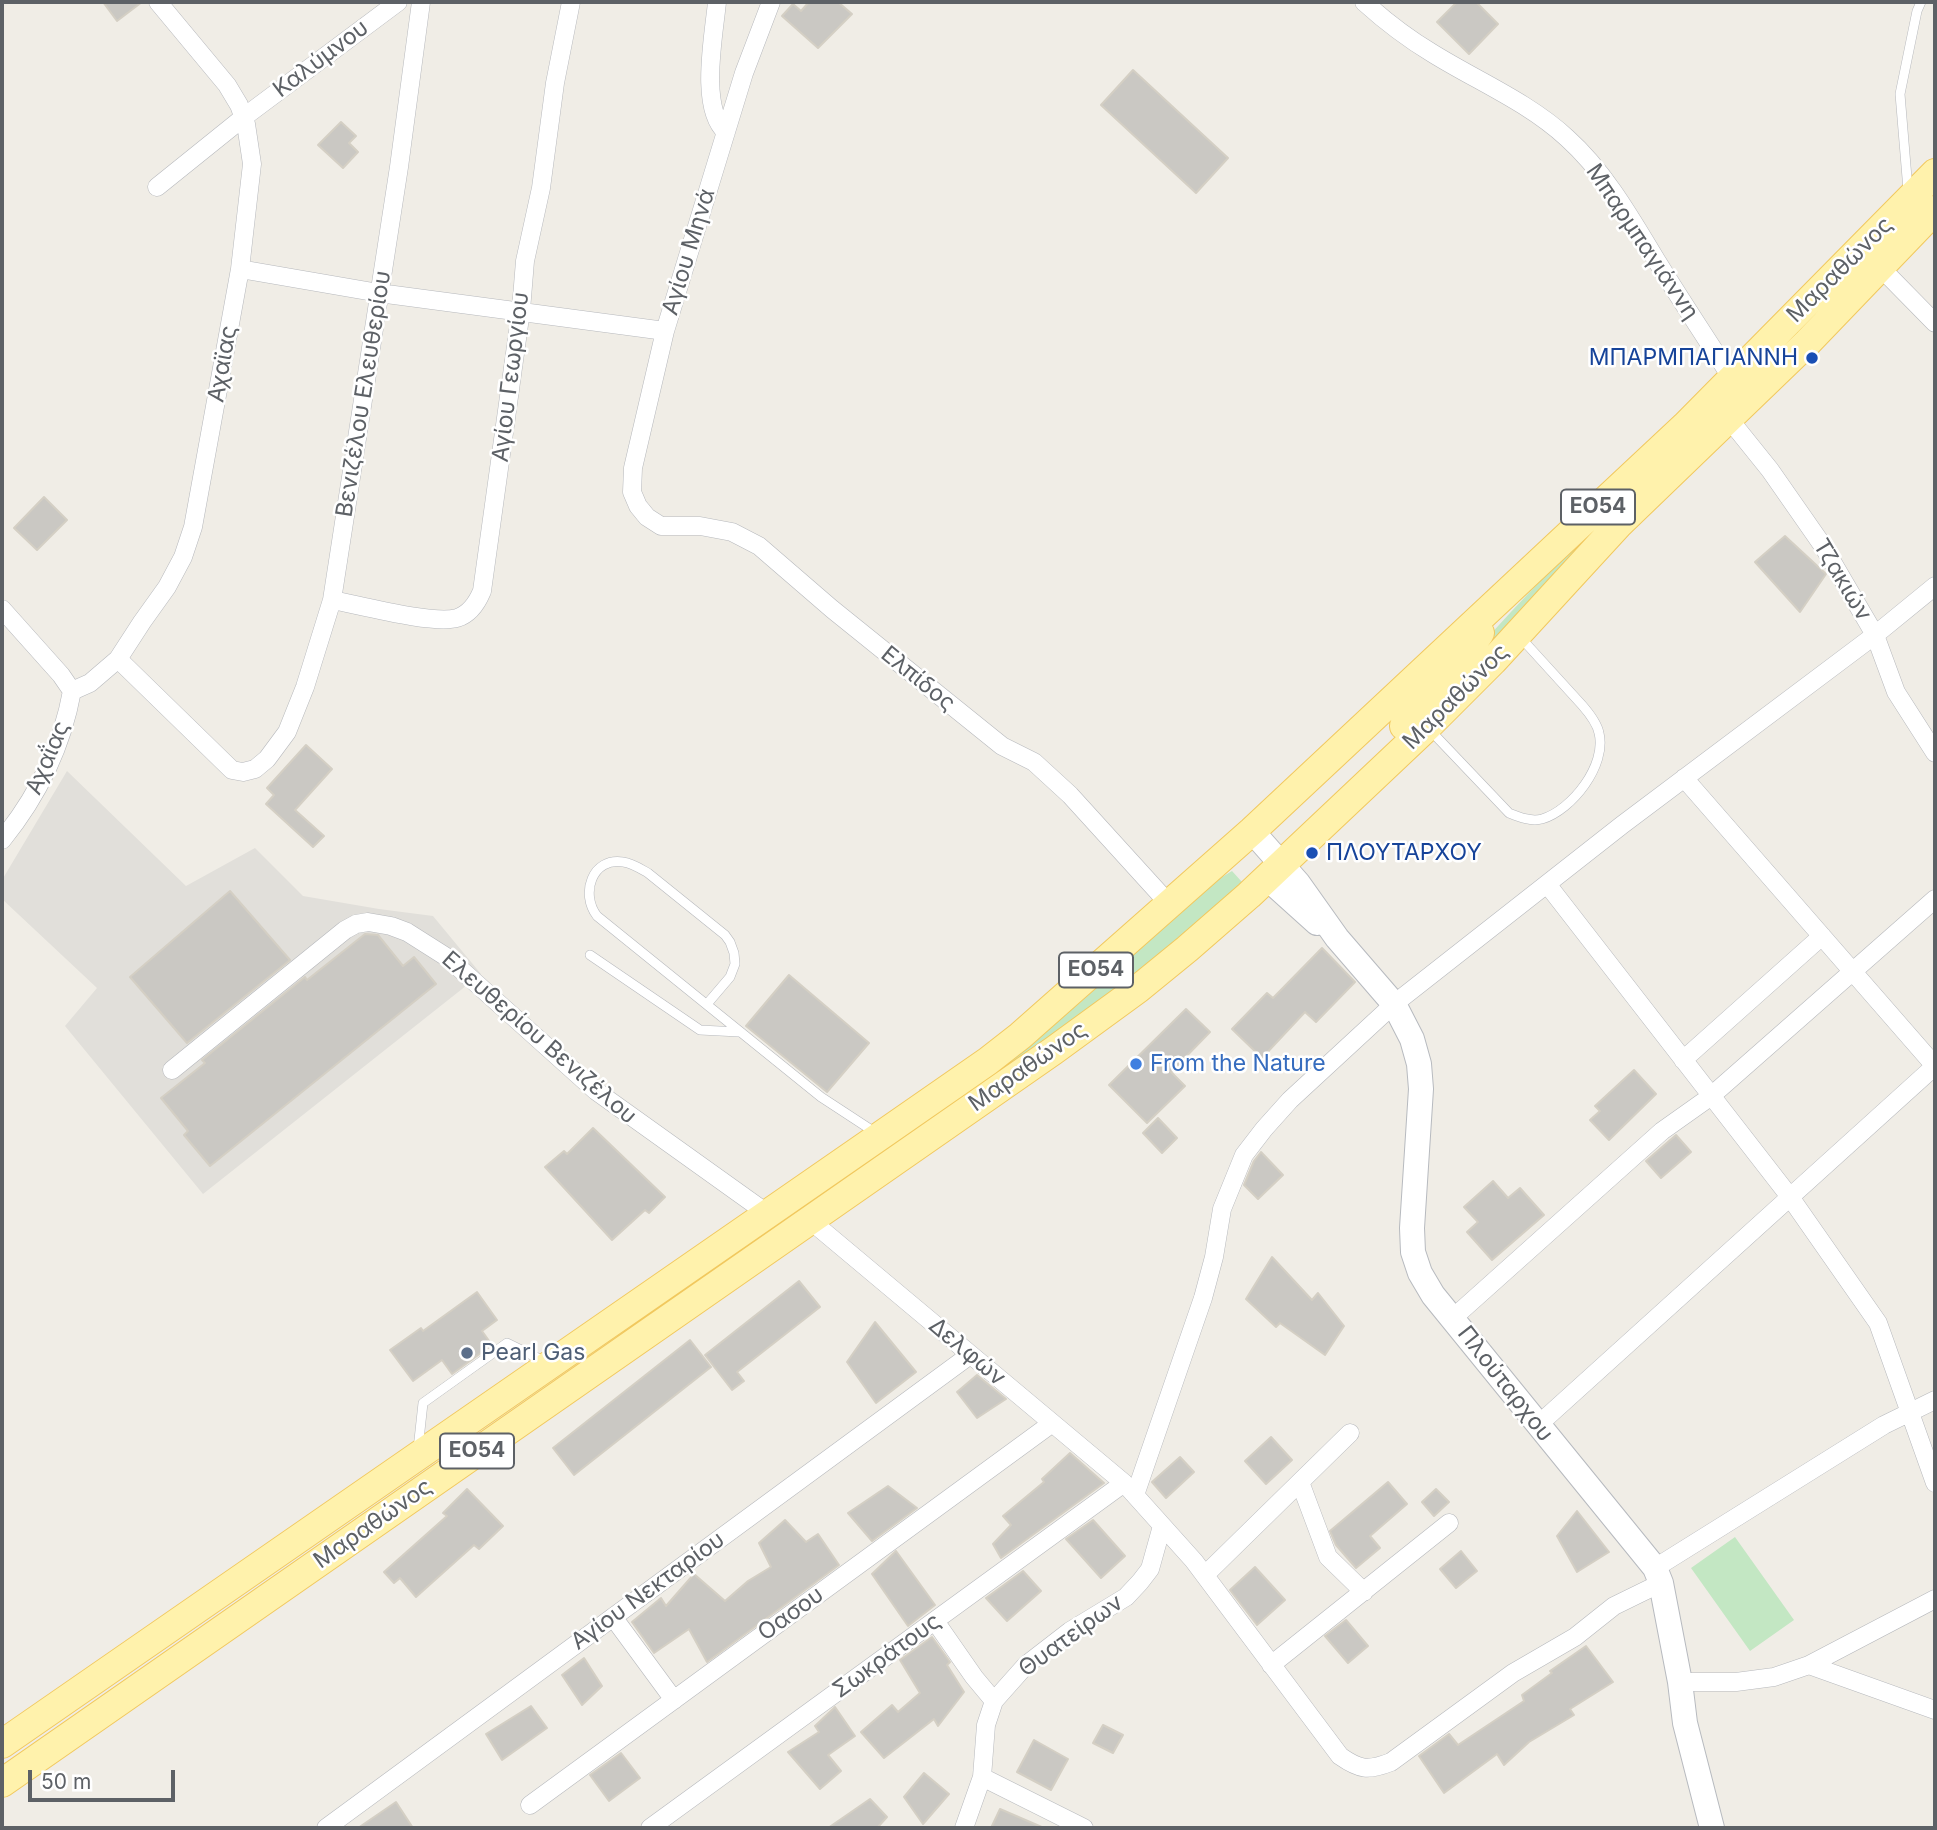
<!DOCTYPE html>
<html>
<head>
<meta charset="utf-8">
<style>
  body { margin:0 }
  #map { position:relative; width:1937px; height:1830px; overflow:hidden; background:#f0ede6; font-family:Inter,sans-serif }
  canvas { display:block }
  .frame { position:absolute; inset:0; border:4px solid #5d6166; pointer-events:none }
  .scale { position:absolute; left:28px; top:1770px; width:147px; height:32px; box-sizing:border-box; border:4px solid #5d6166; border-top:0; padding-left:9px; font-size:21px; line-height:24px; white-space:nowrap; color:#5d6166; -webkit-text-stroke:5px #fff; paint-order:stroke }
</style>
</head>
<body>
<div id="map">
<canvas width="1937" height="1830"></canvas>
<div class="frame"></div>
<div class="scale">50 m</div>
</div>
<script>
const c = document.querySelector('canvas').getContext('2d');
c.lineJoin = 'round';
function fillPath(path, color) {
  c.fillStyle = color;
  c.fill(path, 'evenodd');
}
function strokePath(path, color, width, dash) {
  c.strokeStyle = color;
  c.lineWidth = width;
  c.lineCap = dash ? 'butt' : 'round';
  c.setLineDash(dash || []);
  c.stroke(path);
}
function label(font, color, halo, rows, align = 'center') {
  c.font = font + ' Inter,sans-serif';
  c.lineWidth = 5;
  c.setLineDash([]);
  c.textBaseline = 'middle';
  c.strokeStyle = halo;
  c.fillStyle = color;
  for (const [text, x, y, turn = 0] of rows) {
    c.save();
    c.translate(x, y);
    c.rotate((+turn || 0) * Math.PI / 180);
    c.textAlign = isNaN(turn) ? turn : align;
    if (halo) c.strokeText(text, 0, 0);
    c.fillText(text, 0, 0);
    c.restore();
  }
}
fillPath(new Path2D(`
  M67,771L186,886L255,848L303,896L379,909L433,916L481,974L203,1194L65,1026L97,988L2,899V880Z`), '#e1dfda');
fillPath(new Path2D(`
  M1594,528L1597,532L1445,696L1441,692C1489,634 1539,580 1594,528Z
  M1232,871L1242,882L1157,959L994,1077L992,1073L1082,1001L1212,883Z
  M1735,1537L1794,1620L1750,1651L1691,1568Z`), '#c3e7c3');
const building = new Path2D(`
  M103,2H142L117,21Z
  M809,2H838L852,14L818,48L782,16L793,4L801,11Z
  M1457,2H1476L1498,24L1469,54L1437,22Z
  M1133,70L1228,158L1196,193L1101,105Z
  M341,122L356,136L349,143L358,152L343,168L318,145Z
  M44,497L67,520L37,550L14,528Z
  M1785,536L1826,574L1800,612L1755,562Z
  M306,745L332,769L295,810L324,836L313,847L266,804L274,795L267,788Z
  M230,891L290,960L187,1043L130,977Z
  M365,934L378,935L403,966L414,957L436,984L210,1166L184,1135L188,1131L161,1098L205,1063L202,1060L305,977L307,980Z
  M1322,948L1355,982L1316,1022L1305,1012L1262,1058L1232,1029L1267,993L1273,998Z
  M789,975L869,1043L827,1092L746,1026Z
  M1186,1009L1210,1032L1171,1072L1185,1086L1147,1123L1109,1085Z
  M1634,1070L1656,1094L1609,1140L1590,1120L1600,1111L1595,1106Z
  M1158,1118L1177,1138L1162,1153L1143,1133Z
  M593,1128L665,1197L649,1213L645,1210L612,1240L545,1167L564,1151L567,1154Z
  M1676,1135L1691,1152L1661,1178L1646,1161Z
  M1261,1152L1283,1175L1258,1199L1244,1185L1254,1161Z
  M1493,1181L1508,1198L1520,1188L1544,1215L1492,1260L1467,1232L1478,1222L1464,1207Z
  M1272,1257L1312,1300L1318,1293L1344,1326L1325,1355L1280,1323L1276,1327L1246,1299Z
  M799,1281L820,1307L737,1372L744,1381L732,1390L705,1355Z
  M477,1292L497,1320L482,1331L492,1345L452,1374L442,1360L413,1381L390,1350L421,1328L423,1331Z
  M875,1322L916,1372L876,1403L847,1362Z
  M690,1340L711,1367L574,1475L553,1448Z
  M977,1375L1006,1399L977,1418L957,1392Z
  M1271,1437L1292,1460L1266,1484L1245,1461Z
  M1070,1453L1104,1483L1001,1558L993,1544L1011,1525L1003,1516L1044,1482L1042,1479Z
  M1180,1457L1194,1472L1166,1498L1152,1482Z
  M1388,1482L1407,1504L1370,1536L1380,1548L1356,1568L1336,1545L1330,1531Z
  M888,1486L917,1508L872,1541L848,1513Z
  M467,1489L503,1526L479,1549L474,1545L416,1597L400,1578L394,1583L384,1572L447,1516L443,1513Z
  M1436,1489L1449,1502L1434,1516L1422,1502Z
  M1577,1511L1609,1552L1577,1572L1557,1536Z
  M785,1520L806,1542L818,1534L839,1565L707,1662L689,1629L654,1653L632,1622L661,1598L666,1606L694,1574L725,1601L748,1581L771,1567L759,1543Z
  M1093,1520L1125,1556L1101,1578L1066,1539Z
  M896,1551L935,1605L908,1626L872,1574Z
  M1461,1551L1477,1571L1456,1588L1440,1569Z
  M1255,1567L1285,1600L1257,1625L1230,1590Z
  M1023,1571L1041,1591L1007,1621L986,1598Z
  M1346,1620L1368,1646L1348,1663L1325,1636Z
  M932,1637L950,1662L947,1665L964,1692L938,1726L934,1719L884,1758L861,1732L892,1705L898,1712L920,1693L900,1660Z
  M1586,1646L1613,1682L1570,1709L1574,1715L1529,1742L1504,1765L1497,1754L1444,1793L1419,1756L1449,1734L1458,1745L1524,1701L1522,1695L1552,1673L1550,1671Z
  M584,1658L602,1686L582,1705L562,1675Z
  M531,1706L547,1728L502,1760L486,1734Z
  M835,1707L855,1736L828,1755L841,1771L820,1789L788,1752L819,1732L815,1726Z
  M1103,1725L1123,1735L1113,1753L1093,1743Z
  M1034,1740L1068,1759L1051,1790L1017,1772Z
  M621,1753L640,1778L609,1801L590,1775Z
  M924,1773L949,1794L923,1824L904,1797Z
  M870,1799L887,1817L877,1828H828Z
  M396,1802L413,1828H358Z
  M1000,1809L1044,1828H991Z`);
fillPath(building, '#cac8c3');
strokePath(building, '#d4cfc4', 2);
const lane = new Path2D(`
  M1908,190L1900,94L1917,11L1921,2
  M1429,729L1509,813C1519,817 1531,822 1542,819C1572,810 1607,765 1599,733C1597,723 1589,713 1582,705L1521,638
  M590,955L700,1030L739,1032
  M707,1004L730,977L735,964L734,953L730,942L725,935L648,873C641,869 632,863 623,862C592,857 580,894 597,916L821,1097L876,1133
  M418,1449L423,1403L507,1343L546,1362`);
const street = new Path2D(`
  M717,2C714,35 699,108 726,132
  M771,2L744,73L665,331L633,468L632,492L638,506L647,517L661,526H700L732,532L759,546L832,609L1002,746L1034,762L1070,795L1170,905
  M1364,2C1385,21 1407,38 1432,53C1477,81 1528,102 1567,138C1605,172 1632,220 1658,263C1682,302 1708,341 1733,380
  M157,187L244,117L398,2
  M1880,267L1935,323
  M240,269L379,293L665,331
  M1729,419L1770,470L1823,546L1875,635L1896,692L1935,753
  M332,600C359,605 434,625 457,618C470,614 477,603 482,591L521,310L525,261L541,188L555,83L571,2
  M2,609L61,675L72,691
  M118,659L232,770L243,772L255,769L267,759L287,732L305,687L332,600L399,167L421,2
  M1684,778L1935,1066
  M2,840C37,797 62,746 72,691L90,683L118,659L142,622L167,587L183,557L193,527L240,269L252,164L246,124L239,105L227,85L158,2
  M1547,884L1790,1197L1878,1323L1935,1483
  M1683,1060L1822,936
  M172,1070L345,930L356,924L368,922L391,926L407,932L448,958L596,1091L768,1214
  M811,1221L1124,1483L1194,1561L1340,1756C1360,1770 1368,1771 1391,1762L1513,1673L1575,1637L1614,1606L1661,1583
  M1453,1318L1662,1131L1710,1097L1935,899
  M1538,1425L1935,1066
  M1300,1482L1328,1557L1364,1592
  M1135,1495L1203,1298L1214,1257L1222,1209L1244,1155L1264,1129L1290,1100L1394,1004L1622,825L1875,635L1935,586
  M1655,1568L1884,1425L1935,1400
  M1205,1575L1350,1433
  M613,1617L674,1700
  M935,1621L974,1677L994,1701
  M1271,1665L1449,1523
  M1809,1665L1935,1599
  M1680,1682H1736L1774,1677L1809,1665L1935,1710
  M982,1777L1084,1828
  M530,1805L1051,1424
  M326,1828L970,1355
  M650,1828L1124,1483
  M964,1828L982,1777L986,1725L994,1701L1026,1665L1070,1631L1126,1597L1140,1582L1150,1569L1162,1526`);
const secondary = new Path2D(`
  M1252,831L1298,883L1337,938L1394,1004L1412,1039L1419,1064L1421,1089L1412,1228L1413,1252L1420,1273L1433,1295L1655,1568L1661,1583L1680,1682L1685,1723L1712,1828
  M1267,878L1317,923`);
const primary = new Path2D(`
  M1404,726L1452,671L1480,633
  M2,1744L880,1136L988,1061L1020,1036L1252,831L1685,426L1935,173
  M2,1783L1053,1051L1138,989L1187,949L1249,895L1427,727L1493,661L1618,525L1808,342L1935,210`);
strokePath(lane, '#b6b8bc', 10);
strokePath(street, '#b6b8bc', 19);
strokePath(secondary, '#b7babf', 26);
strokePath(primary, '#f1c85e', 30);
strokePath(lane, '#fff', 9);
strokePath(street, '#fff', 18);
strokePath(secondary, '#fff', 24);
strokePath(primary, '#fff2ac', 28);
for (const [x, y, r, color] of [
  [1812,358,7,"#1a4fb4"],
  [1312,853,7,"#1a4fb4"],
  [1136,1064,7,"#3f7fe0"],
  [467,1353,7,"#5c6f8a"]
]) {
  const dot = new Path2D();
  dot.arc(x, y, r, 0, 2 * Math.PI);
  c.fillStyle = color;
  c.fill(dot);
  strokePath(dot, '#fff', 2.5);
}
for (const [x, y, w] of [
  [1598,507,74],
  [1096,970,74],
  [477,1451,74]
]) {
  const box = new Path2D();
  box.roundRect(x - w / 2, y - 17.5, w, 35, 5);
  c.fillStyle = '#fff';
  c.fill(box);
  strokePath(box, '#5d6166', 2);
}
label('bold 21px', '#5d6166', null, [
  ["ΕΟ54",1598,507],
  ["ΕΟ54",1096,970],
  ["ΕΟ54",477,1451]
]);
label('23px', '#5d6166', '#fff', [
  ["Καλύμνου",321,59,-37],
  ["Μπαρμπαγιάννη",1642,242,56],
  ["Αγίου Μηνά",689,252,-73],
  ["Μαραθώνος",1840,270,-45],
  ["Αχαϊας",223,364,-80],
  ["Αγίου Γεωργίου",511,377,-83],
  ["Βενιζέλου Ελευθερίου",364,394,-81],
  ["Τζακιών",1842,580,59],
  ["Ελπίδος",918,679,39],
  ["Μαραθώνος",1456,697,-45],
  ["Αχαΐας",48,758,-67],
  ["Ελευθερίου Βενιζέλου",539,1038,41],
  ["Μαραθώνος",1028,1067,-35],
  ["Δελφών",967,1352,40],
  ["Πλούταρχου",1505,1384,52],
  ["Μαραθώνος",373,1524,-35],
  ["Αγίου Νεκταρίου",648,1591,-36],
  ["Οασου",791,1614,-36],
  ["Θυατείρων",1071,1636,-36],
  ["Σωκράτους",887,1656,-36]
]);
label('23px', '#164399', '#fff', [
  ["ΜΠΑΡΜΠΑΓΙΑΝΝΗ",1798,358],
  ["ΠΛΟΥΤΑΡΧΟΥ",1326,853,"left"]
], 'right');
label('23px', '#366cbe', '#fff', [
  ["From the Nature",1150,1064]
], 'left');
label('23px', '#4e5e75', '#fff', [
  ["Pearl Gas",481,1353]
], 'left');
</script>
</body>
</html>
